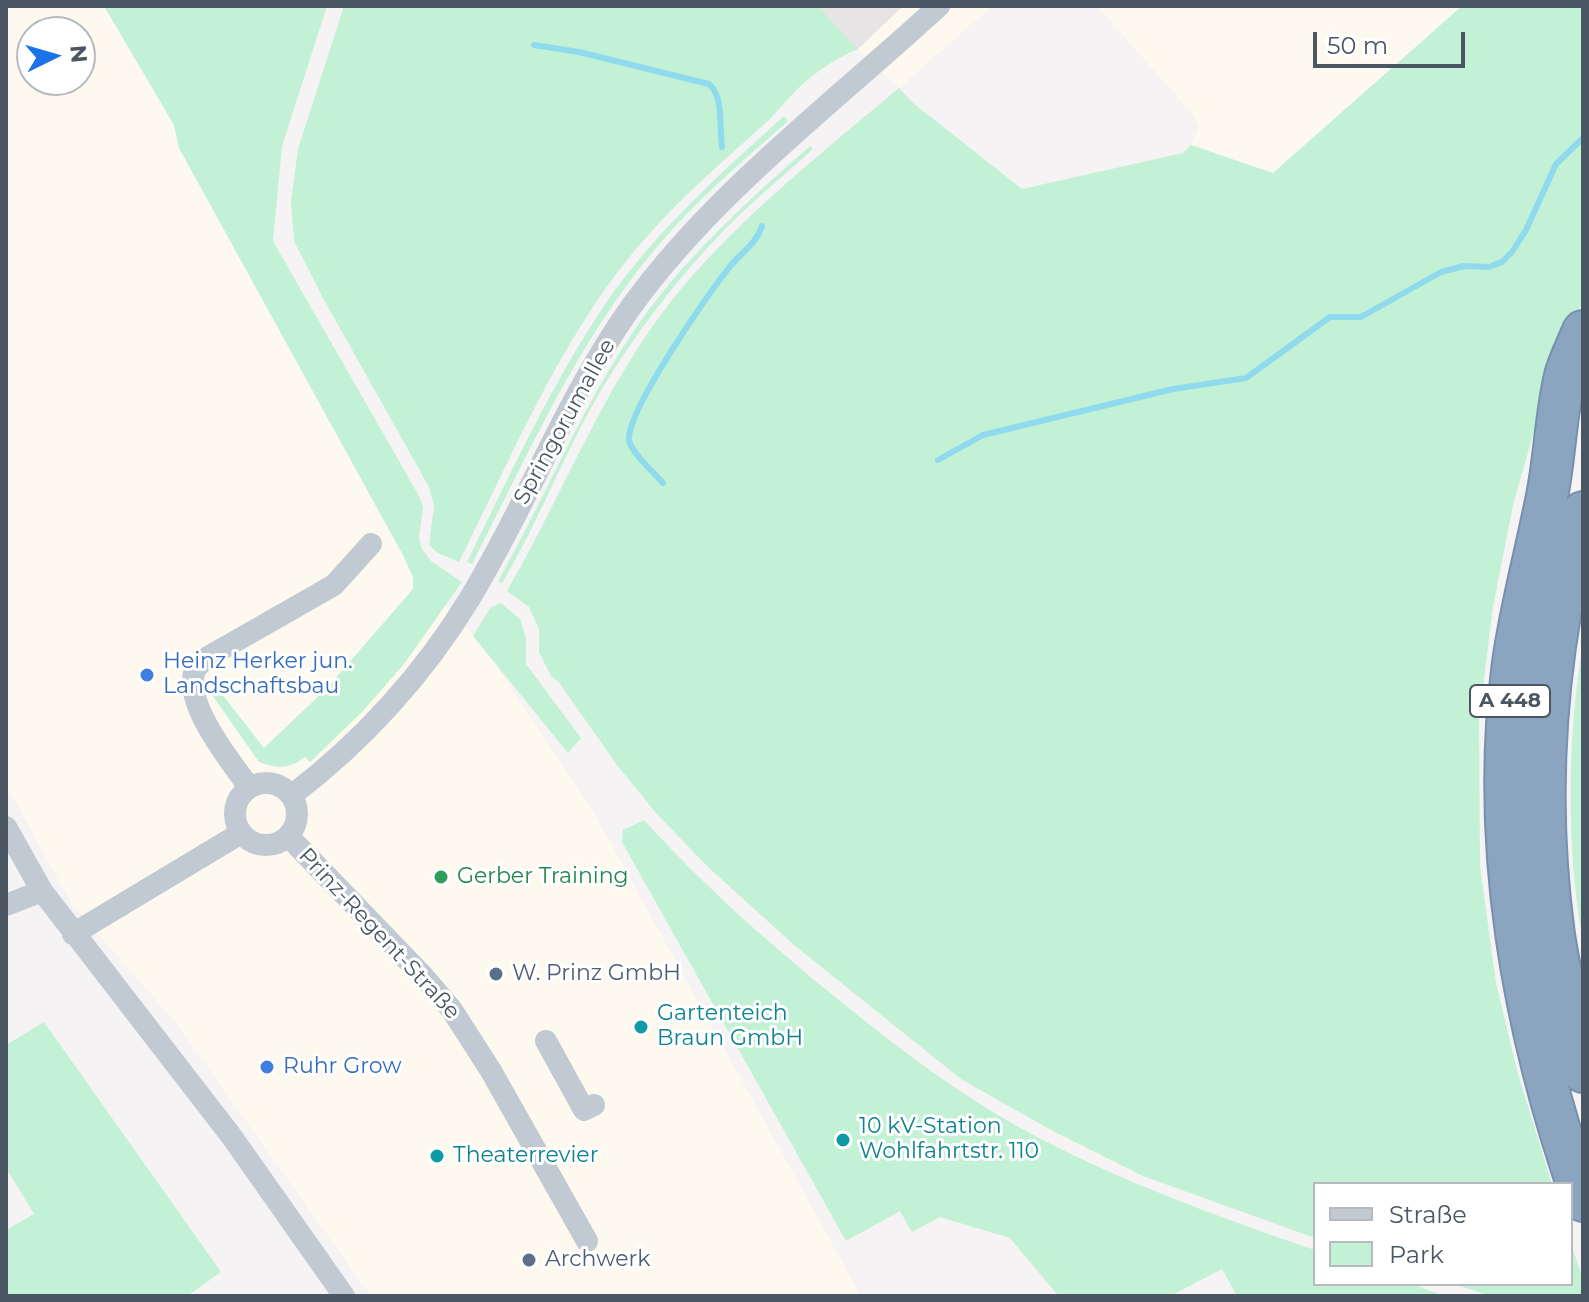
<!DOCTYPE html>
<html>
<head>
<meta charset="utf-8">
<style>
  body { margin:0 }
  #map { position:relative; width:1589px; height:1302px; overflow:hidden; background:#f5f3f3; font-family:Montserrat,sans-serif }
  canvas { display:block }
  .frame { position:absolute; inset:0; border:8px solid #4a5661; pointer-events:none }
  .legend { position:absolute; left:1313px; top:1182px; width:260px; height:104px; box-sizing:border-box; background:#fff; border:2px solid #b7bbc0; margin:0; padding:10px 14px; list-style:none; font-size:24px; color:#4a5661 }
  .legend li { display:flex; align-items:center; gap:16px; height:40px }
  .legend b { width:40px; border:2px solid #b7bbc0 }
  .north { position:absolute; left:16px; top:16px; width:80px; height:80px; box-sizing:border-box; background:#fff; border:2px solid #b7bbc0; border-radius:50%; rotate:85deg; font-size:22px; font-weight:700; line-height:32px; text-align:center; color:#4a5661 }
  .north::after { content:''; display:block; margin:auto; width:28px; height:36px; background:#1a73e8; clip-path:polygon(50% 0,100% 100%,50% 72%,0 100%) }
  .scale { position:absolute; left:1313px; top:32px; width:152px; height:36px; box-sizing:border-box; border:4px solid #4a5661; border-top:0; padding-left:10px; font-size:24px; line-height:28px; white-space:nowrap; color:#4a5661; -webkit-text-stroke:6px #fff; paint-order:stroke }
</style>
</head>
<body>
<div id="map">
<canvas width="1589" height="1302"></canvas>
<div class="frame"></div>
<ul class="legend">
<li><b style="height:10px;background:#c1cad2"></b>Straße</li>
<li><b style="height:22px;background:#c3f1d5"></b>Park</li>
</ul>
<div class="north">N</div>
<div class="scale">50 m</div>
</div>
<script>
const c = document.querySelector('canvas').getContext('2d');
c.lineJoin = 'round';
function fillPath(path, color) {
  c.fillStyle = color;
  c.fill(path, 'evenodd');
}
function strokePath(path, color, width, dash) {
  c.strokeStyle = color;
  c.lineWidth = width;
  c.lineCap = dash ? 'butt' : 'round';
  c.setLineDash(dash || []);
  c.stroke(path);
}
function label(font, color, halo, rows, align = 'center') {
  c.font = font + ' Montserrat,sans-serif';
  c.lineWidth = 6;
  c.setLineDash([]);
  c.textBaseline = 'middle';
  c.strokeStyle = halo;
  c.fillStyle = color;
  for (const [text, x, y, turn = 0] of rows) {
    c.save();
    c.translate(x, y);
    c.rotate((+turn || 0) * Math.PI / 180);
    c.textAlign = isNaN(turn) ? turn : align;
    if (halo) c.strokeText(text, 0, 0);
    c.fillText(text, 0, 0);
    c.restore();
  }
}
fillPath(new Path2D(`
  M6,6H104L174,125L179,148L384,522L402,553L487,652L591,808L861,1296H371L177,1024L71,903L6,784ZM32,32H80V80H32Z
  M818,6H992L899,88L857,49Z
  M1097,6H1462L1273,173L1191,145L1199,127L1190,111Z`), '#fdf9ef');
fillPath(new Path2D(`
  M815,6H903L856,51Z`), '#e6e4e5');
fillPath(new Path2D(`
  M104,6H327L282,146L273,241L419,496L423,507L419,538L422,549L431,561L462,582L404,664L362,712L310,762L305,757C290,769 277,769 259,762L208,689H218L264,748L326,689L413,589V577L402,553L179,148L174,125Z
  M344,6H818L857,49C833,60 807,77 789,98C779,108 771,119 760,128C722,162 684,195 650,233C566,325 514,452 459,562L438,553L429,545L434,506L429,487L323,298L294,241L291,202L298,149Z
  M1462,6H1583V300L1540,410L1513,505L1493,607L1479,720L1480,866L1496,983L1518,1074L1552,1184H1315V1238L1143,1176L1049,1129L961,1079L794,945L708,867L656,813L617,765L558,681L551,676L539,652V629L529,607L507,591C564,493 604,384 676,295C740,217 822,153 899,88L913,103L1022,189L1183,153L1191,145L1273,173Z
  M784,116L788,121C743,161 695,201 656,248C576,343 528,455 472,564L467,562C511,473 552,382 608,300C657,230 721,173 784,116Z
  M810,146L813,149C780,179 744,208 714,241C672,285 635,335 603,387C565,450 540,520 502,583L498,581C544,500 579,413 631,335C680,262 744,204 810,146Z
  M501,603L520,619L526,638V664L581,738L568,753L473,636L490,608Z
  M1583,644V942C1566,850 1567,735 1583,644Z
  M644,820C703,885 766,941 835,997C899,1049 966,1100 1039,1138C1128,1184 1221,1218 1315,1250V1284H1412L1444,1296H1237L1222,1269L1170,1296H1064L1056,1293L1010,1238L940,1217L912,1232L900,1211L846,1241L622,842L623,830Z
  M44,1022L221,1272L187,1296H6V1230L34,1214L6,1168V1045Z
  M1571,1244L1583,1279V1296H1490L1454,1284H1571Z`), '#c3f1d5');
strokePath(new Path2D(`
  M534,45L579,52L709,84C724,97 719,126 722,147
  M938,460L983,435L1173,389L1246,378L1330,317H1361L1441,272L1464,266L1489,267L1502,262L1512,252L1526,230L1556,164L1583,138
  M663,483C655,474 630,451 629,440C627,410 707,296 728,269C739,254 756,245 762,226`), '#90daee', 6);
const motorway = new Path2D(`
  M1583,331C1577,346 1569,361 1565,376C1556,414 1555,453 1548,491C1537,549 1521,605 1513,663C1489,844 1523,1031 1583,1201
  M1583,512C1545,648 1535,795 1554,935C1561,981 1573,1027 1583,1072`);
strokePath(motorway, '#7690ad', 44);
strokePath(new Path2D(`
  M235 814a31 31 0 1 1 62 0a31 31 0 1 1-62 0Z
  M249,787C231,762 182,702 195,670C198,665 203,661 208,657L334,585L371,544
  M292,795C362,742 424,674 470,598C528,503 566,398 631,307C713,193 836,101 939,6
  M6,827L42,891L232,1137L344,1296
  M288,836L422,975L452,1010L491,1071L587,1241
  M6,905L42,891
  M73,934L241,833
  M546,1041L584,1110L594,1105`), '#c1cad2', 22);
strokePath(motorway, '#8ba5c1', 40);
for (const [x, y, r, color] of [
  [147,675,8,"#3f7fe0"],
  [441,877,8,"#2e9e5b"],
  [496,974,8,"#5c6f8a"],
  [641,1027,8,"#0f9aa8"],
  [267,1067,8,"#3f7fe0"],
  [843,1140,8,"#0f9aa8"],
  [437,1156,8,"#0f9aa8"],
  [529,1260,8,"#5c6f8a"]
]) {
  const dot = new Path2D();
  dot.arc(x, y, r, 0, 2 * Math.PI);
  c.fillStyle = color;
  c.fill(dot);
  strokePath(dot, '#fff', 3);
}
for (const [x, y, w] of [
  [1510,701,80]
]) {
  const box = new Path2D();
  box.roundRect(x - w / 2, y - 16, w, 32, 6);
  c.fillStyle = '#fff';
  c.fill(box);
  strokePath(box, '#4a5661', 2);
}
label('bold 20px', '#4a5661', null, [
  ["A 448",1510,701]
]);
label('22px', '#4a5661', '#fff', [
  ["Springorumallee",565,422,-61],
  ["Prinz-Regent-Straße",379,934,47]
]);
label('22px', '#366cbe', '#fff', [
  ["Heinz Herker jun.",163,662],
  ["Landschaftsbau",163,687],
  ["Ruhr Grow",283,1067]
], 'left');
label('22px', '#27864d', '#fff', [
  ["Gerber Training",457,877]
], 'left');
label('22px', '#4e5e75', '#fff', [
  ["W. Prinz GmbH",512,974],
  ["Archwerk",545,1260]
], 'left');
label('22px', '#0d838f', '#fff', [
  ["Gartenteich",657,1014],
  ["Braun GmbH",657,1039],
  ["10 kV-Station",859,1127],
  ["Wohlfahrtstr. 110",859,1152],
  ["Theaterrevier",453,1156]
], 'left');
</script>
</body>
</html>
